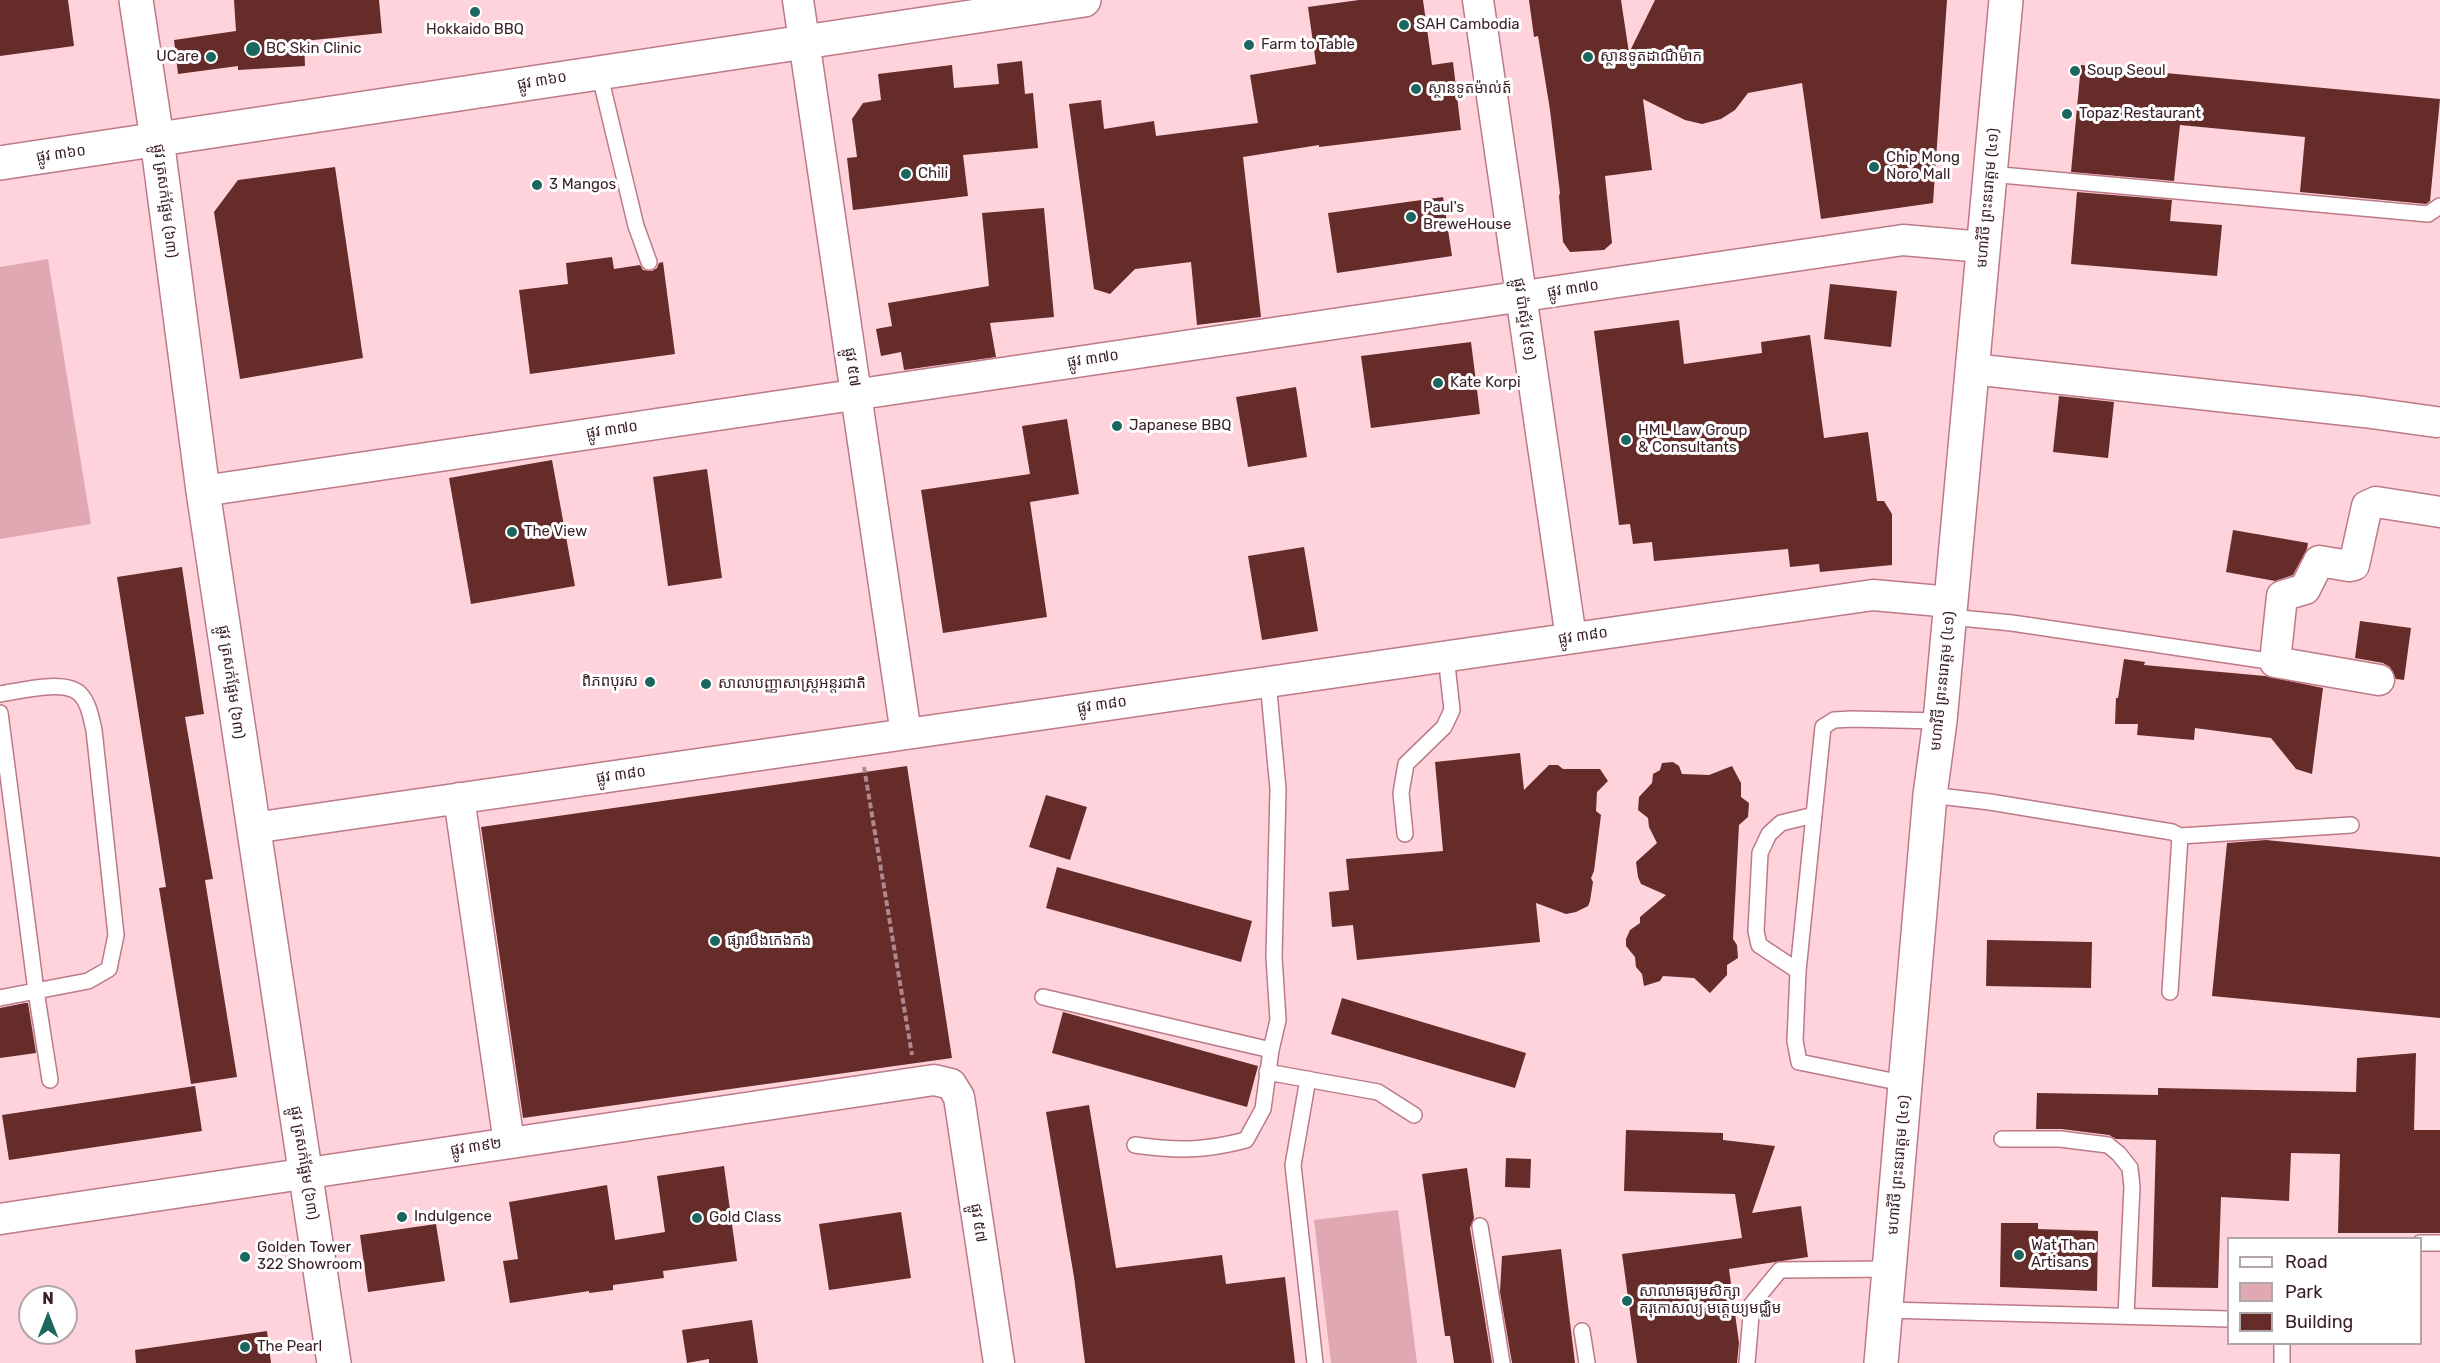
<!DOCTYPE html>
<html>
<head>
<meta charset="utf-8">
<style>
  body { margin:0 }
  #map { position:relative; width:2440px; height:1363px; overflow:hidden; background:#ffd3db; font-family:Rubik,sans-serif }
  canvas { display:block }
  .legend { position:absolute; left:2227px; top:1237px; width:195px; height:108px; box-sizing:border-box; background:#fff; border:2px solid #b0a5a8; margin:0; padding:8px 10px; list-style:none; font-size:18px; color:#3a1f25 }
  .legend li { display:flex; align-items:center; gap:12px; height:30px }
  .legend b { width:30px; border:2px solid #b0a5a8 }
  .north { position:absolute; left:18px; top:1285px; width:60px; height:60px; box-sizing:border-box; background:#fff; border:2px solid #b0a5a8; border-radius:50%; rotate:0deg; font-size:16px; font-weight:700; line-height:24px; text-align:center; color:#3a1f25 }
  .north::after { content:''; display:block; margin:auto; width:21px; height:27px; background:#1b665f; clip-path:polygon(50% 0,100% 100%,50% 72%,0 100%) }
</style>
</head>
<body>
<div id="map">
<canvas width="2440" height="1363"></canvas>
<ul class="legend">
<li><b style="height:8px;background:#fff"></b>Road</li>
<li><b style="height:16px;background:#e0a8b3"></b>Park</li>
<li><b style="height:16px;background:#662c29"></b>Building</li>
</ul>
<div class="north">N</div>
</div>
<script>
const c = document.querySelector('canvas').getContext('2d');
c.lineJoin = 'round';
function fillPath(path, color) {
  c.fillStyle = color;
  c.fill(path, 'evenodd');
}
function strokePath(path, color, width, dash) {
  c.strokeStyle = color;
  c.lineWidth = width;
  c.lineCap = dash ? 'butt' : 'round';
  c.setLineDash(dash || []);
  c.stroke(path);
}
function label(font, color, halo, rows, align = 'center') {
  c.font = font + ' Rubik,"Noto Sans Khmer",sans-serif';
  c.lineWidth = 6;
  c.setLineDash([]);
  c.textBaseline = 'middle';
  c.strokeStyle = halo;
  c.fillStyle = color;
  for (const [text, x, y, turn = 0] of rows) {
    c.save();
    c.translate(x, y);
    c.rotate((+turn || 0) * Math.PI / 180);
    c.textAlign = isNaN(turn) ? turn : align;
    if (halo) c.strokeText(text, 0, 0);
    c.fillText(text, 0, 0);
    c.restore();
  }
}
fillPath(new Path2D(`
  M48,259L91,524L0,539V267Z
  M1398,1210L1417,1363H1331L1314,1220Z`), '#e0a8b3');
fillPath(new Path2D(`
  M0,0H68L74,46L0,56Z
  M234,0H379L382,33L304,41L305,66L238,70V66L178,74L174,40L236,31Z
  M1359,0H1423L1432,65L1453,62L1461,130L1319,147V145L1243,157L1261,317L1197,325L1191,262L1135,269L1110,294L1094,289L1069,104L1101,100L1104,129L1154,121L1156,136L1258,123L1250,75L1316,64L1308,7Z
  M1529,0H1621L1629,53L1655,0H1947L1933,203L1821,219L1802,83L1748,93L1735,110L1721,119L1702,124L1685,120L1643,99L1652,170L1605,176L1612,243L1604,250L1570,252L1563,242L1559,196L1560,193L1550,110L1538,36L1534,37Z
  M1022,61L1025,94L1033,93L1038,148L963,155L968,196L853,210L847,158L857,157L852,119L863,103L881,100L878,74L952,65L954,88L999,84L997,64Z
  M2081,65L2440,99L2430,201L2426,204L2300,192L2305,137L2180,125L2174,181L2071,172Z
  M335,167L363,358L240,379L214,212L238,180Z
  M2077,192L2172,200L2170,221L2222,225L2217,276L2071,264Z
  M1443,197L1452,256L1337,273L1328,213Z
  M1044,208L1054,317L990,323L996,357L904,370L901,352L881,356L876,329L892,326L888,303L989,286L982,213Z
  M612,257L614,269L640,265L643,270L652,271L657,268L659,263L663,262L675,354L530,374L519,290L568,284L566,263Z
  M1830,284L1897,291L1891,347L1824,339Z
  M1679,320L1684,364L1762,353L1761,342L1810,335L1824,438L1868,432L1877,501H1884L1892,514V565L1820,572L1819,564L1790,567L1788,549L1654,561L1652,542L1633,544L1630,524L1619,525L1594,331Z
  M1471,342L1480,414L1371,428L1361,356Z
  M1296,387L1307,457L1248,467L1236,397Z
  M2059,396L2114,402L2108,458L2053,452Z
  M1067,419L1079,494L1030,502L1047,617L943,633L921,490L1030,474L1022,426Z
  M552,460L575,586L471,604L449,478Z
  M707,469L722,578L668,586L653,477Z
  M2233,530L2308,543L2307,549L2293,575L2275,581L2226,572Z
  M1304,547L1318,631L1262,640L1248,556Z
  M182,567L204,714L185,717L213,879L205,880L237,1077L191,1084L159,888L166,887L117,577Z
  M2360,621L2411,628L2404,680L2396,679L2390,667L2383,663L2355,658Z
  M2124,659L2145,662L2144,665L2265,676L2323,688L2312,774L2296,769L2271,738L2195,728L2194,740L2137,735L2138,724H2115L2116,698H2118Z
  M1520,753L1524,790L1549,765H1558L1563,769H1600L1608,781L1597,792L1596,811L1601,815L1594,871L1591,878L1593,882L1590,901L1588,906L1576,912L1566,914L1536,903L1540,942L1357,960L1353,925L1332,927L1329,892L1349,890L1346,859L1443,851L1435,762Z
  M1673,762L1679,766L1682,774L1709,775L1732,766L1741,783V797L1749,803L1748,817L1739,825L1733,939L1737,945L1738,958L1727,965V975L1710,993L1694,978L1663,976L1660,981L1644,986L1642,974L1636,967L1635,957L1626,946V939L1630,930L1640,923V917L1666,895L1641,884L1638,877L1636,862L1657,843L1649,827L1648,818L1638,810L1639,797L1652,783L1653,774L1660,770L1662,763Z
  M907,766L952,1058L523,1118L481,827Z
  M1046,795L1087,807L1070,860L1029,847Z
  M2266,840L2440,857V1018L2212,996L2227,843Z
  M1057,867L1252,921L1241,962L1046,908Z
  M1987,940L2092,942L2091,988L1986,986Z
  M1342,998L1526,1053L1515,1088L1331,1034Z
  M25,1003H28L36,1053L0,1058V1008Z
  M1063,1012L1258,1066L1247,1107L1052,1053Z
  M2416,1053L2414,1130H2440V1233H2338L2340,1154L2291,1153L2289,1201L2221,1197L2218,1288L2152,1287L2156,1140L2116,1139L2109,1135L2061,1129H2036L2037,1093L2158,1095V1088L2356,1092L2357,1058Z
  M195,1086L202,1131L9,1160L2,1115Z
  M1089,1105L1116,1268L1222,1255L1226,1284L1285,1277L1295,1363H1085L1074,1277L1046,1112Z
  M1626,1130L1723,1133V1140L1775,1146L1752,1213L1801,1206L1808,1257L1729,1269L1739,1343L1737,1363H1637L1622,1254L1742,1238L1735,1194L1624,1191Z
  M1506,1158L1531,1159L1530,1188L1505,1187Z
  M724,1166L737,1261L663,1271L664,1278L613,1285V1290L589,1293V1291L510,1303L503,1261L518,1259L509,1202L607,1185L615,1240L665,1232L657,1176Z
  M1467,1168L1474,1218L1470,1228L1492,1363H1454L1450,1336H1445L1422,1174Z
  M901,1212L911,1278L829,1290L819,1224Z
  M2001,1223H2038V1229L2098,1231L2097,1291L2000,1287Z
  M436,1224L445,1281L368,1292L360,1235Z
  M1561,1249L1575,1363H1512L1500,1292L1502,1256Z
  M752,1320L758,1363H709V1359L687,1363L682,1330Z
  M267,1331L271,1363H136L135,1350Z`), '#662c29');
const service = new Path2D(`
  M599,72L636,226L649,262
  M1990,174L2428,214L2440,206
  M1950,617L2012,623L2275,662
  M0,694C20,691 65,679 80,694C89,703 91,718 94,730L116,935L109,969L88,981L0,998
  M0,713L36,991L50,1080
  M1930,795L1990,802L2172,832L2180,836L2170,992
  M1405,834L1401,793L1406,764L1444,727L1452,710L1446,656
  M2180,836L2351,825
  M1798,971L1759,945L1756,931L1760,853L1769,834L1781,823L1814,815
  M1043,997L1271,1050
  M1267,1072L1378,1092L1414,1115
  M1308,1079L1293,1165L1315,1363
  M1907,1084L1799,1062L1795,1041L1798,971L1823,727L1834,720L1852,719L1940,721
  M2002,1139H2060L2108,1145L2119,1154L2130,1168L2132,1187L2126,1316
  M1135,1145C1177,1151 1204,1151 1246,1140L1263,1109L1271,1050L1278,1020L1274,957L1278,789L1268,681
  M1480,1226L1502,1363
  M2420,1243H2440
  M1886,1310L2228,1319
  M1582,1331L1587,1363
  M2282,1344V1363
  M1747,1363L1752,1304L1780,1270L1890,1269`);
const minor = new Path2D(`
  M798,0L906,734
  M1478,0L1571,638
  M1972,369L2364,412L2436,422
  M203,491L1903,240L1983,247
  M2379,680L2275,662L2282,596L2305,589L2319,561L2349,566L2354,565L2367,506L2376,502L2440,512
  M459,798L509,1143
  M253,828L1873,595L1951,602
  M0,1219L934,1080L951,1084L959,1097L999,1363`);
const tertiary = new Path2D(`
  M136,0L157,139L203,491L334,1363
  M0,163L1084,0`);
const primary = new Path2D(`
  M1881,1363L1930,795L1940,721L2006,0`);
strokePath(service, '#bc7a88', 18);
strokePath(minor, '#bc7a88', 33);
strokePath(tertiary, '#bc7a88', 36);
strokePath(primary, '#bc7a88', 36);
strokePath(new Path2D(`
  M864,767L912,1055`), '#ad8890', 4, [6, 3]);
strokePath(service, '#fff', 15);
strokePath(minor, '#fff', 30);
strokePath(tertiary, '#fff', 33);
strokePath(primary, '#fff', 33);
for (const [x, y, r, color] of [
  [475,12,6,"#1b665f"],
  [1404,25,6,"#1b665f"],
  [1249,45,6,"#1b665f"],
  [253,49,8,"#1b665f"],
  [211,57,6,"#1b665f"],
  [1588,57,6,"#1b665f"],
  [2075,71,6,"#1b665f"],
  [1416,89,6,"#1b665f"],
  [2067,114,6,"#1b665f"],
  [1874,167,6,"#1b665f"],
  [906,174,6,"#1b665f"],
  [537,185,6,"#1b665f"],
  [1411,217,6,"#1b665f"],
  [1438,383,6,"#1b665f"],
  [1117,426,6,"#1b665f"],
  [1626,440,6,"#1b665f"],
  [512,532,6,"#1b665f"],
  [650,682,6,"#1b665f"],
  [706,684,6,"#1b665f"],
  [715,941,6,"#1b665f"],
  [402,1217,6,"#1b665f"],
  [697,1218,6,"#1b665f"],
  [2019,1255,6,"#1b665f"],
  [245,1257,6,"#1b665f"],
  [1627,1301,6,"#1b665f"],
  [245,1347,6,"#1b665f"]
]) {
  const dot = new Path2D();
  dot.arc(x, y, r, 0, 2 * Math.PI);
  c.fillStyle = color;
  c.fill(dot);
  strokePath(dot, '#fff', 2);
}
label('15px', '#3a1f25', '#fff', [
  ["SAH Cambodia",1416,25],
  ["Hokkaido BBQ",475,30,"center"],
  ["Farm to Table",1261,45],
  ["BC Skin Clinic",266,49],
  ["UCare",199,57,"right"],
  ["ស្ថានទូតដាណឺម៉ាក",1600,57],
  ["Soup Seoul",2087,71],
  ["ស្ថានទូតម៉ាល់ត៍",1428,89],
  ["Topaz Restaurant",2079,114],
  ["Chip Mong",1886,158],
  ["Noro Mall",1886,175],
  ["Chili",918,174],
  ["3 Mangos",549,185],
  ["Paul's",1423,208],
  ["BreweHouse",1423,225],
  ["Kate Korpi",1450,383],
  ["Japanese BBQ",1129,426],
  ["HML Law Group",1638,431],
  ["& Consultants",1638,448],
  ["The View",524,532],
  ["ពិភពបុរស",638,682,"right"],
  ["សាលាបញ្ញាសាស្ត្រអន្តរជាតិ",718,684],
  ["ផ្សារបឹងកេងកង",727,941],
  ["Indulgence",414,1217],
  ["Gold Class",709,1218],
  ["Wat Than",2031,1246],
  ["Artisans",2031,1263],
  ["Golden Tower",257,1248],
  ["322 Showroom",257,1265],
  ["សាលាមធ្យមសិក្សា",1639,1292],
  ["គរុកោសល្យ មត្តេយ្យមជ្ឈិម",1639,1309],
  ["The Pearl",257,1347]
], 'left');
label('15px', '#3a1f25', '#fff', [
  ["ផ្លូវ ៣៦០",542,81,-9],
  ["ផ្លូវ ៣៦០",61,154,-8],
  ["មហាវិថី ព្រះនរោត្តម (៤១)",1988,198,-85],
  ["ផ្លូវ ត្រសក់ផ្អែម (៦៣)",165,201,83],
  ["ផ្លូវ ៣៧០",1573,289,-8],
  ["ផ្លូវ ប៉ាស្ទ័រ (៥១)",1524,319,82],
  ["ផ្លូវ ៣៧០",1093,359,-8],
  ["ផ្លូវ ៥៧",852,367,82],
  ["ផ្លូវ ៣៧០",612,430,-8],
  ["ផ្លូវ ៣៨០",1583,636,-8],
  ["មហាវិថី ព្រះនរោត្តម (៤១)",1943,681,-84],
  ["ផ្លូវ ត្រសក់ផ្អែម (៦៣)",231,682,82],
  ["ផ្លូវ ៣៨០",1102,705,-8],
  ["ផ្លូវ ៣៨០",621,775,-8],
  ["ផ្លូវ ៣៩២",476,1147,-8],
  ["ផ្លូវ ត្រសក់ផ្អែម (៦៣)",304,1163,81],
  ["មហាវិថី ព្រះនរោត្តម (៤១)",1899,1165,-85],
  ["ផ្លូវ ៥៧",978,1223,81]
]);
</script>
</body>
</html>
